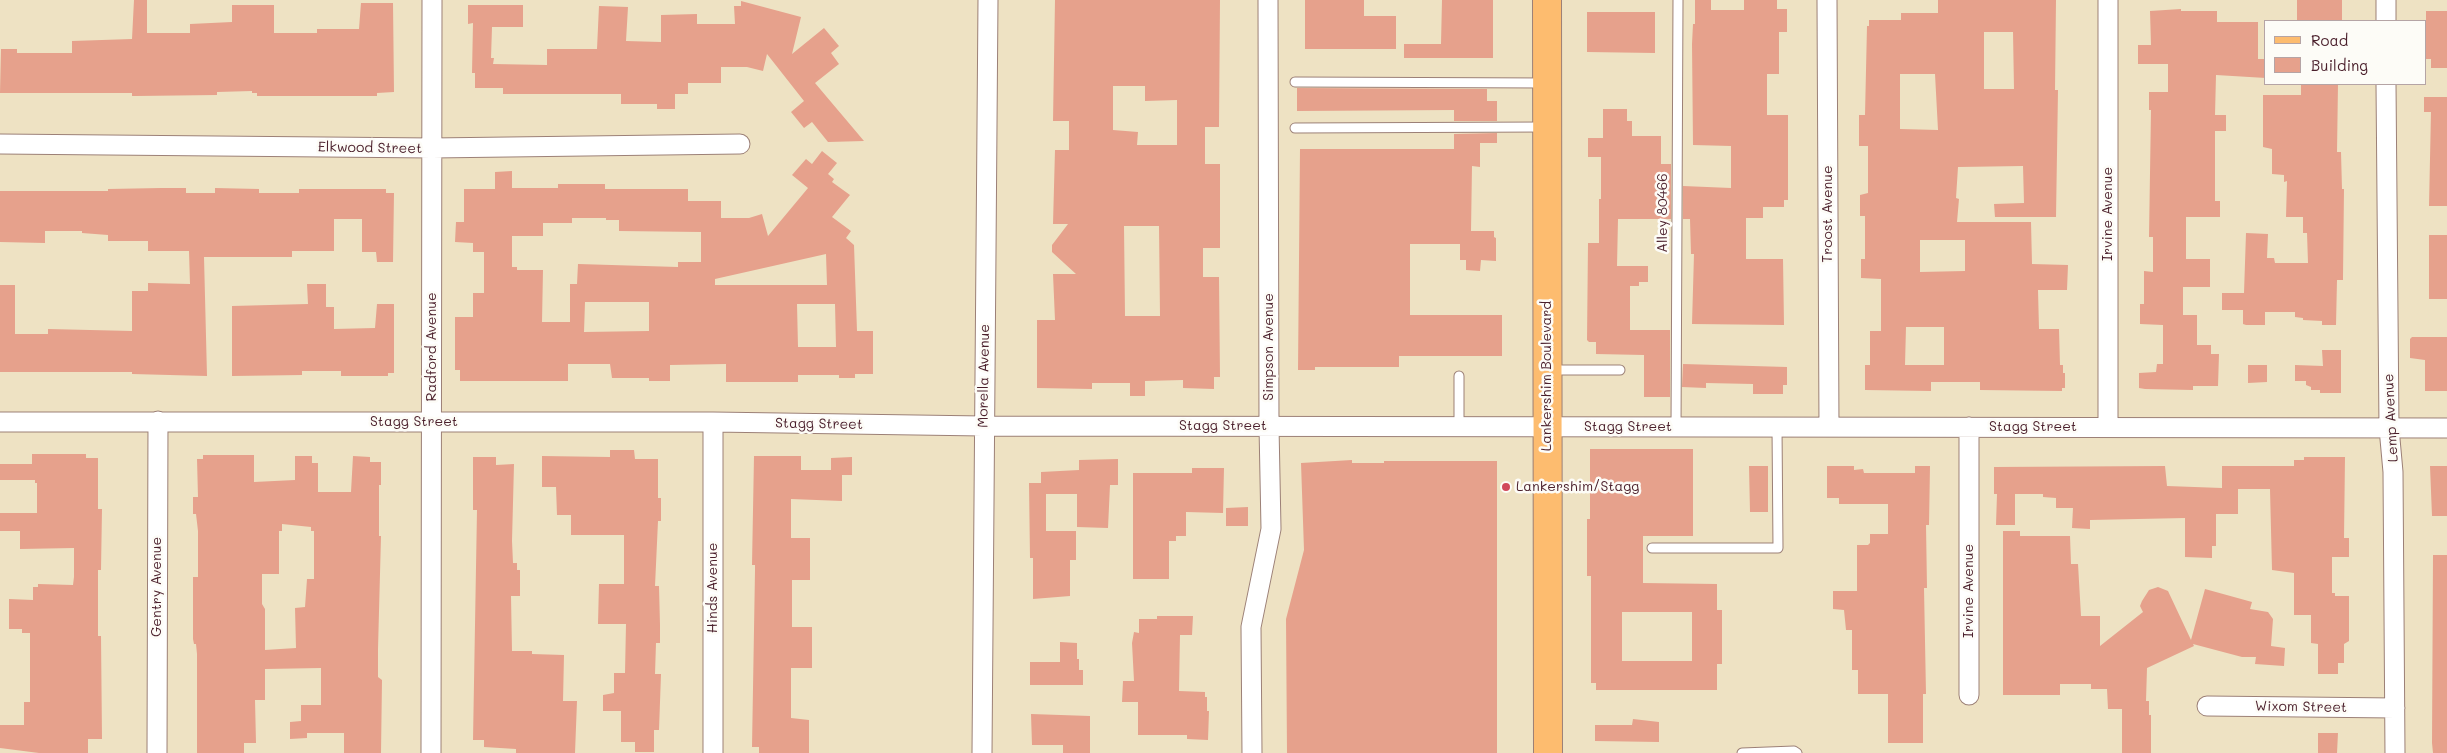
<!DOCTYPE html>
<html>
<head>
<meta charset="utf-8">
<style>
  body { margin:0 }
  #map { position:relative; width:2447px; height:753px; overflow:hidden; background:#eee2c3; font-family:Mali,sans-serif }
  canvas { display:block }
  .legend { position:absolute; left:2264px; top:20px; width:162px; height:65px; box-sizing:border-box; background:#fdfcf7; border:1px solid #b5a4a5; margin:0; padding:6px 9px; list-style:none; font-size:15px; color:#4a1f2b }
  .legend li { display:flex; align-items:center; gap:10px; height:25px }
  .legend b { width:25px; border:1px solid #b5a4a5 }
</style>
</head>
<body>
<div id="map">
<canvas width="2447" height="753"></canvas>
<ul class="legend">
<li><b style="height:6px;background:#fdbc6f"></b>Road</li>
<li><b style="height:14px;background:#e6a18c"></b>Building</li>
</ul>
</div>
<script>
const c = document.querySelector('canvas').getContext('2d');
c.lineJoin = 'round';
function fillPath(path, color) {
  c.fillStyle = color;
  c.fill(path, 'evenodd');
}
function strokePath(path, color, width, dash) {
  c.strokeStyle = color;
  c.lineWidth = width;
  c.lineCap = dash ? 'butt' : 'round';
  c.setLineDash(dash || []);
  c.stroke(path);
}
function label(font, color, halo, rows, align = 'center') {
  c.font = font + ' Mali,sans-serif';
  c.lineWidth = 5;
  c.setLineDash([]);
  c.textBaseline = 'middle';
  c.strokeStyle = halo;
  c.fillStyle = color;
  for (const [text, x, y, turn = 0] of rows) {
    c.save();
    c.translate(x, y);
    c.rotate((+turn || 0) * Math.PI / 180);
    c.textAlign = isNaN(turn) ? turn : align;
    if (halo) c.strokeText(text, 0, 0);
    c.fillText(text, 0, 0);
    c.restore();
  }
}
fillPath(new Path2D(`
  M134,0H147V33H190V24L232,22V5H274V33H317V29H359L361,3H393L394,92L377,93V96H257V93H252V91L217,92V95L136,96H132V93H0L1,49H17V53H72V41L132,39Z
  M1055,0H1220L1219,127H1205V164H1220V248H1203V277H1219L1220,377H1214V389L1183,388V380L1145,381V396H1130V383H1092V389L1037,388V320H1055L1053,274H1076L1052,252V245L1068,224H1053L1055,150H1069V121H1053ZM1113,86H1145V101L1177,100V145H1137L1138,132L1113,130ZM1124,226H1159L1160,316H1125Z
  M1305,0H1364V16H1396V49H1305Z
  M1442,0H1493V58H1404V44H1441Z
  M1695,0H1711V10H1744V0H1777V9H1787V32H1779V74H1767V115H1788V200H1784V207H1763V218H1746V259H1783L1784,325L1692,324L1694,254H1691L1690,219H1683V186L1731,188V146L1693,145L1692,44L1693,24H1695Z
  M1938,0H2056L2055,90H2058L2056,217H1995L1994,204L2024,203L2023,166L1958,167L1956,198L1959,199L1957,222H2031L2032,264L2068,265L2067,290H2038L2039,329H2059L2060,365H2063V373H2065V388H2062V391L1980,390V382H1931V391L1865,390V365H1870V331H1881V279L1861,278V259H1865V216H1860V195L1868,193V146H1859V115H1865L1867,26H1869V20H1901V13H1938ZM1984,32H2013L2014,89H1984ZM1900,74H1935L1938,130L1900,129ZM1920,240H1965V271L1920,272ZM1906,327H1944V365H1905Z
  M2297,0H2342V21H2297Z
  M741,1L801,17L792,54L824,28L839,46L831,53L839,64L815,83L864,141L828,142L812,122L804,128L791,112L804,101L767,54L763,71L747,67H721V83H688V94H675V109H657V104H621V94H503V88H475V73H472L473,23L468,24V5H523V27H492L491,58H494L493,64L547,65V49H597L599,6L628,7L626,41L661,42V15L697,14V24H735L734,6H741Z
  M2181,9V11H2217V22H2258V59H2266V78L2216,75L2215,115H2226V131H2215V201H2220V217H2186V259H2210V287H2183V315H2197V345H2211V354H2219L2218,386H2193V390L2145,389L2139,388V373L2156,372L2157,364H2163V325L2140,324V304H2144V271L2153,272V237H2149L2151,110H2149V92H2168V64H2138V45H2151L2150,11Z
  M2426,11H2447V68H2431V59H2426Z
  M1587,12H1655V53L1587,52Z
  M2301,84H2338L2337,152H2341L2342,189H2344L2343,277V280H2337L2336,325H2322V321L2303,320V318L2295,317V312H2265V325H2246L2243,324V310H2222V293H2244L2246,233L2268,234L2267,258H2274L2275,263H2308L2307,233H2303V217H2286L2287,181L2284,182V175L2272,174V149L2263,147V95H2301Z
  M1297,88L1487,89V101H1497V121H1454V110L1297,111Z
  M2424,97H2447V206H2429L2431,112H2424Z
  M1603,109H1627V121H1632V136H1661V164H1671V219H1618L1617,266H1648V282H1639V286H1630V330H1670V397H1644V355L1596,354V342H1589L1587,340L1588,243H1599V199H1601V157H1588V138H1603Z
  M1497,133V143H1480V167L1472,166L1471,231H1494V237L1496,238V261L1481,260L1480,271L1466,270V260H1460V244H1410V315H1502V356H1399V367H1315V370H1298L1300,149H1454V134Z
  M822,151L837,163L828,174L834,179L832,182L850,195L832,217L851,231L846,238L854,245L857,331H873V374H855V378H839V375H798V382H726V364L670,365V381H649V378H612L610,364H568V381H460V370H455V317H473V293H484V252H473V243L455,242L456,222H464V189H495V172L512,171V188H558V184H605V189H688V201H721V218H749L762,214L768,236L808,188L792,175L806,159L812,164ZM572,218H606V220H619V231L701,232V262H678V267L578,264L577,284H570V322H542L543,270H517V267H512V236H543V223H572ZM826,254L827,285H715V279ZM585,302H649V331L584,332ZM797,304H835L836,347H798Z
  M161,188H186V193H215V188L259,189V193H299V189H386V193H394L393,262H377L376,252H362V219H334V251H292V257H204L207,376L132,374V372H0V285H15V334H48V329L132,331V291H148V283L190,284L189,251H148V241H108V235L82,233V231H45V243L0,242V191H108V189Z
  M2429,235H2447V299H2429Z
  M307,284H326V307H334V329L375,328L377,304H394V373H388V376H341V371H302V375L232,376V306L308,304Z
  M2412,337H2447V391H2425V360L2410,358V339Z
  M2322,350H2341V393H2320V390H2311V387L2306,385V381H2295V365L2323,366Z
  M1683,364L1787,367V385H1783V394H1753V384L1706,383V388L1682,387Z
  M2248,365H2267V382L2248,383Z
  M1590,449H1693V536H1643V583L1717,584V610H1722V664H1717V690H1596V683H1591V576H1587V519H1590ZM1622,612H1692V661H1622Z
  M610,450H634L635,459H658V498H661V521H658L655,586H659L660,625V643H656L655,674H661L659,730H654V752H635V742H621V711H603V695L614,693V673H625L626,624H598L599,584H624V535H571V515H557L556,487H542V456L610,457Z
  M32,454H86V458H98V509H102L101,570H98V636H101L102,739H88V753H39L0,748V725H24V702H30V633H22V629H9V599L33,600V587H38V584L73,585L74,577V548L20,549V531H0V513H37V483H35V480H0V464H32Z
  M203,455H254V482L295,480V456H312V463H318V492H351L353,456L370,457V462H381V485H379V536H381L378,649V677L382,680L381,753H344V733H307V738L290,739V722L301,721V705H321V668L265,669V700H255L256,743H244V753H197V654L196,644H194L193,639V577H198V531L196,514H193V497H198L197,459H203ZM282,524L311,527V531H314V579H307L305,607L295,608L296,648L265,650V609L262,604V574H279V531H282Z
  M754,456H801V470H831V458L852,457V475H842V501L791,499V538H810V580H792V627H812V668H791V718L809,720V753H759V747H752L755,571V565H752Z
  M473,457H496V465L514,464L512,541L513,563H517V570H520V596H511L512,651H532V654L564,655L563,701H577L575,753H516V749L484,747V740H473L477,510H473Z
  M2304,457H2345L2344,538H2349V557H2332V593H2335V596H2349V641L2344,644V663H2338V674H2318V644L2311,643V615H2294V573L2272,570L2270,489H2238V514H2216V546H2212V558L2185,557V518L2090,520V529L2072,528L2073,508H2056V498L2043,497V494H2015V525H1996L1997,494H1994V467L2165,466L2167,486L2222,488V466H2294V460H2304Z
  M1118,459V485H1110L1108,528L1077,527V494H1046V531H1076V560H1070V596L1033,599V558H1030L1029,483H1041V472L1079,470V460Z
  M1352,460V463H1384V461H1497V753H1287L1286,619L1304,550L1301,463Z
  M1749,466H1768V512H1750Z
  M1827,466H1854V470L1863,469L1864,473H1915V466H1930L1929,525H1926L1927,588H1924L1926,694H1923V743H1888V694H1858V670H1852V630H1846L1844,610L1833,609V591H1857V545H1868L1870,543V534H1888V504H1839V498H1827Z
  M2430,466H2447V516H2432Z
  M1192,468H1224L1223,513L1186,512V536H1176V541H1169V579H1133V473H1192Z
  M1248,507V526H1226V508Z
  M2003,531H2020V536H2070L2071,564H2078L2081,616H2100V646L2143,612L2140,606L2142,601L2149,590L2158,587L2168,591L2191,640L2205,589L2252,602L2250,609L2268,612L2273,619L2271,646L2285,648L2284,666L2255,664L2256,657H2242L2193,644L2194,646L2147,668L2146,701H2149V715H2151V753H2122V709H2108L2107,689H2091V684H2060V695H2003Z
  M2433,555H2447V753H2433L2432,743Z
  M1157,616H1193L1192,635H1180L1179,691L1205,692V697H1207V711H1209L1208,740L1187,739V735H1138V702H1122L1123,681H1134L1132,643L1134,632L1139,633V619H1157Z
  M1060,642L1077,643V659H1079V670H1083V685H1030V662H1060Z
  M1031,714L1090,716V753H1063V745H1032Z
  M1633,719L1659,722V742L1595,741V725H1632Z
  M2318,733H2338L2337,753H2318Z`), '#e6a18c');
const lane = new Path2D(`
  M1295,82L1545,83
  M1295,128L1545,127
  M1550,370H1620
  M1459,376V427
  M1676,427L1678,0
  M1652,548H1778L1777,427
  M1742,753L1794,751L1797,753`);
const street = new Path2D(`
  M1827,0L1829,427
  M2108,0V427
  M2386,0V21
  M2386,84L2389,428L2393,472L2395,753
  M0,144L432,148L740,144
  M0,422H713L983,426L2447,428
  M1969,427V695
  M2207,706L2395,708
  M157,753L158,421
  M431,753L432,0
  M713,753V422
  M982,753L988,0
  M1252,753L1251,627L1271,529L1269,426L1268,0`);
const primary = new Path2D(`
  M1547,0L1548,753`);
strokePath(lane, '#9c8077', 11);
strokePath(street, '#9c8077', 21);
strokePath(primary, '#9c8077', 30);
strokePath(lane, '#fff', 9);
strokePath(street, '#fff', 19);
strokePath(primary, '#fdbc6f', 28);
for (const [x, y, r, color] of [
  [1506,487,5,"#d1495b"]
]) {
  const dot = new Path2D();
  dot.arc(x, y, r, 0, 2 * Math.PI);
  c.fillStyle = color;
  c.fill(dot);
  strokePath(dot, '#fdfcf7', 2);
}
label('14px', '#4a1f2b', '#fdfcf7', [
  ["Elkwood Street",370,148,1],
  ["Alley 80466",1663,213,-90],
  ["Troost Avenue",1828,214,-90],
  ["Irvine Avenue",2108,214,-90],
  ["Radford Avenue",432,347,-90],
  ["Simpson Avenue",1269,347,-90],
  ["Morella Avenue",984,376,-89],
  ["Lankershim Boulevard",1547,376,-90],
  ["Lemp Avenue",2391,418,-93],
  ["Stagg Street",414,422],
  ["Stagg Street",819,424,1],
  ["Stagg Street",1223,426],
  ["Stagg Street",1628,427],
  ["Stagg Street",2033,427],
  ["Gentry Avenue",157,587,-90],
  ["Hinds Avenue",713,588,-90],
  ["Irvine Avenue",1969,591,-90],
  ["Wixom Street",2301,707,1]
]);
label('14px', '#4a1f2b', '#fdfcf7', [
  ["Lankershim/Stagg",1516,487]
], 'left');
</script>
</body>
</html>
